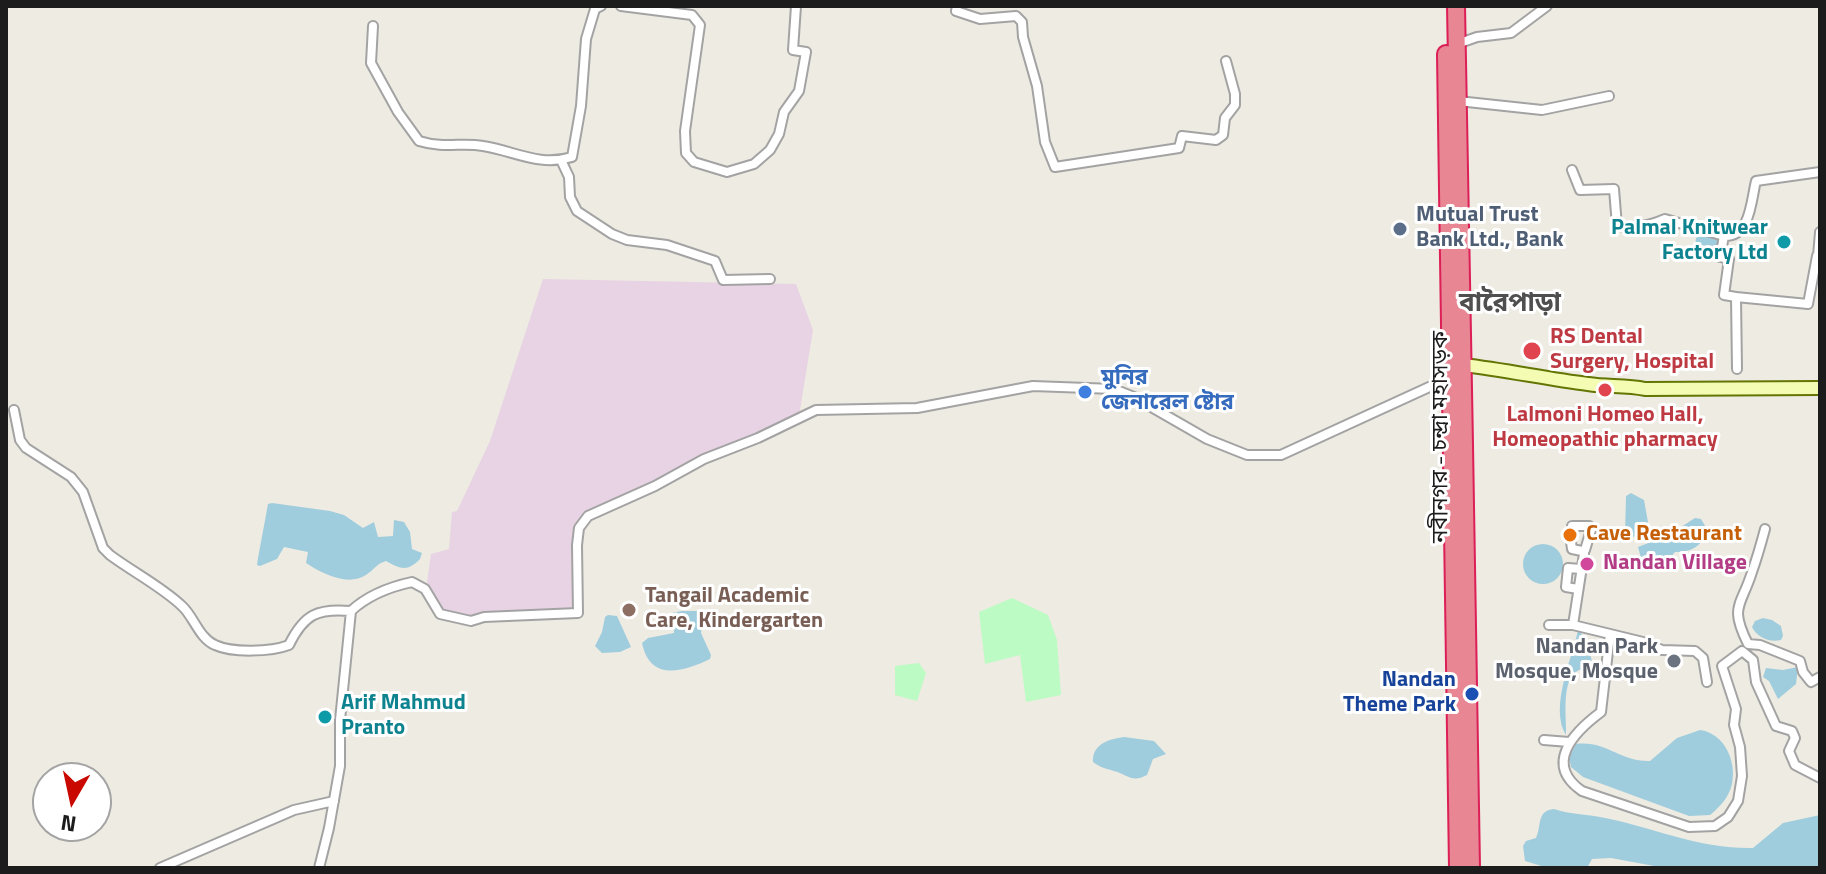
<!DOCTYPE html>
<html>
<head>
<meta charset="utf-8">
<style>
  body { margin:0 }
  #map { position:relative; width:1826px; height:874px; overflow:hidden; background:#eeebe2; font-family:"Titillium Web",sans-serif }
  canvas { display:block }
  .frame { position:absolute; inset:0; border:8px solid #1c1c1c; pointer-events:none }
  .north { position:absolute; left:32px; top:762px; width:80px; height:80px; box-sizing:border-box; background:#fff; border:2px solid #a4a4a4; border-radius:50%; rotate:189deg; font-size:22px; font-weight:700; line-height:32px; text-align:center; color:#1c1c1c }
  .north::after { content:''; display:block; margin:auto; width:28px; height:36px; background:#c90900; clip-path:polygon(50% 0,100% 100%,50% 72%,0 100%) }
</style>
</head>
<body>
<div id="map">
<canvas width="1826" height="874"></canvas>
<div class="frame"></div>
<div class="north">N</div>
</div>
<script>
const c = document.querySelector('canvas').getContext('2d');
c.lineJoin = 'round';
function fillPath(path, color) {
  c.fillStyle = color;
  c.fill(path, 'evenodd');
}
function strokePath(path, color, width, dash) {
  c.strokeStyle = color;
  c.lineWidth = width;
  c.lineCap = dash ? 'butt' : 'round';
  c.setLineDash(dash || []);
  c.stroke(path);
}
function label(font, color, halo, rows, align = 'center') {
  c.font = font + ' "Titillium Web","Noto Sans Bengali",sans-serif';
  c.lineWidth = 6;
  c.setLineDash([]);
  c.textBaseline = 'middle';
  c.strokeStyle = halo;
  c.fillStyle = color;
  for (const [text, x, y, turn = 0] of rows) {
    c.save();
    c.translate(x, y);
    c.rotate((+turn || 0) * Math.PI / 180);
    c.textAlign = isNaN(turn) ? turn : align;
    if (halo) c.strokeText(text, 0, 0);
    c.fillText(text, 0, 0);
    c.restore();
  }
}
fillPath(new Path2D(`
  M543,279L796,284L813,330L799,416L621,495L573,525L579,585L576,612L488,618L446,613L426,590L431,554L449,549L452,512L457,511L490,441Z`), '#e7d3e3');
fillPath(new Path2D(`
  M1012,598L1048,615L1057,640L1061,695L1026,702L1020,655L985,664L979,612Z
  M919,663L926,673L917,701L895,695V666Z`), '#bcfbc4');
fillPath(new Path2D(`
  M1706,232L1720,238L1718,254L1714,257L1700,255L1695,249L1696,238Z
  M1631,493L1644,500L1648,522L1645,533L1629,538L1625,534L1626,496Z
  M272,503L330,511L344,515L363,528L374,522L378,537L393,536L394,520L404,522L410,532L412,549L422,553L420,559C408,572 400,569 386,561C376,564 375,569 366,575C348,587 321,573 306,563L308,552L284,547L277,559L260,566L257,565L258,558L268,504Z
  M1695,518L1701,519L1707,529C1702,548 1690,552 1675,552L1671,557L1655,564L1641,558L1638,547L1667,536Z
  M1523 564a20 20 0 1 1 40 0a20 20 0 1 1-40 0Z
  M682,611H698L703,616L701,633L711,655L710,659C683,672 650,682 642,643L648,638L674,633L672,613Z
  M608,615L617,616L631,647L620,652L602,653L595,646L602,632L605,617Z
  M1763,618L1772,620L1781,626L1783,636L1781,640C1769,643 1757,637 1752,627L1755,621Z
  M1578,630H1581C1582,645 1593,652 1592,666C1588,668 1584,669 1579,670C1560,679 1567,719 1566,735C1549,708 1572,659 1578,630Z
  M1798,667L1796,684L1778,699L1769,681L1763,677L1766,668L1783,670Z
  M1700,730C1724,733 1737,761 1732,784C1729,797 1720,807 1710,815L1689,816L1583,777L1571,767L1569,757L1576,744C1606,740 1620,762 1650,761L1677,738Z
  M1124,737L1154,741L1166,754L1153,759L1147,775C1132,783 1128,775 1114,771C1105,768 1101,768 1093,762C1092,744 1109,739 1124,737Z
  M1554,809C1572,815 1591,814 1610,819C1660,830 1701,849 1753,848L1783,823L1820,815V868H1665L1611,858L1592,859L1587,868H1548L1525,861L1523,846L1526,841L1536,838C1542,825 1536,811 1554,809Z`), '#a0cddd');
const street = new Path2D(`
  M621,6L692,15L700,25L685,131L686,153L694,162L727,172L754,164L770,150L779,134L784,112L799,91L806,52L793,50L796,6
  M957,6L956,11L980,19L1016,16L1022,22L1023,37L1037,86L1045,142L1055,167L1179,148L1182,136L1216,140L1223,135L1225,118L1235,105V94L1226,61
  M373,26L371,63L398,112L419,141C445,149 461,142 483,146C515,151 539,167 572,157L581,106L586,39L595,9L601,6
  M1457,44L1477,37L1511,33L1547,6
  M1458,101L1542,110L1609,96
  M561,160L569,177L570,197L577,211L612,234L627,240L667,245L715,261L723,280L770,279
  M1572,170L1580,190L1614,189L1617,226C1636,228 1649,226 1665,219L1724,236L1720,257L1729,259L1724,295L1736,297
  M1724,236C1751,237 1751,200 1756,181L1820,172
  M1818,256L1820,232
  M1737,369L1736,297L1808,304L1817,256H1820
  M14,410L20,440L26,448L71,477L83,492L103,548L110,555C133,572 162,587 182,606C194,617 199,638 215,645C232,653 271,652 289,645C304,614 318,608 351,611
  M1572,526H1589L1591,530L1585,550
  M1765,529C1761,544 1757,558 1752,572C1741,607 1729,606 1748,644L1760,645L1800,661L1803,672L1811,682L1820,677
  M1571,542L1572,549L1582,551
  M1578,589L1566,587L1568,568L1581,569
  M1549,625H1573L1643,642L1662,650L1695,651L1703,658L1707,682
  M1573,625L1584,554
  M1610,634L1601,712C1574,732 1543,764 1582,791L1689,827L1715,826L1728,817L1738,801L1742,776L1740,747L1734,725L1736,709L1722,666L1742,651L1753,660L1756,682L1776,726L1792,731L1795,738L1789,751L1795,765L1820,778
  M1544,740L1569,742
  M160,868L294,810L334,801
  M319,868L329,828L340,766V720L351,611C368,595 389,587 412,582L425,589L440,614L471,621L484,617L578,613L577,545L579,528L588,516L655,486L704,459L758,438L816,410L917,408L1033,386L1114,389L1134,397L1207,439L1247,455H1281L1451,377`);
const secondary = new Path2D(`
  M1463,365C1506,370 1547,379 1588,384C1607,387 1626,385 1645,389L1820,388`);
const highway = new Path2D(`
  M1456,6C1460,293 1468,581 1471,868
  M1446,54L1458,868`);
strokePath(street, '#a3a3a3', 12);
strokePath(secondary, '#637502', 16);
strokePath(highway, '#dc1f57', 20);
strokePath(street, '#fff', 8);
strokePath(secondary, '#f4fbb3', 12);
strokePath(highway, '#e88694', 16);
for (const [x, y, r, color] of [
  [1400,229,8,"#5c6f8a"],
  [1784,242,8,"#0f9aa8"],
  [1532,351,10,"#e0444e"],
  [1605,390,8,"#e0444e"],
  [1085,392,8,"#3f7fe0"],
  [1570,535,8,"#e8710a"],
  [1587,564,8,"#d1479c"],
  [629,610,8,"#8d6e63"],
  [1674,661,8,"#6b7280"],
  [1472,694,8,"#1a4fb4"],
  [325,717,8,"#0f9aa8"]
]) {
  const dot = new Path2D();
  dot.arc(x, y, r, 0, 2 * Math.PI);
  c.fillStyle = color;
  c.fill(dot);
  strokePath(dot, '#fff', 3);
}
label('bold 22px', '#4e5e75', '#fff', [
  ["Mutual Trust",1416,216],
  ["Bank Ltd., Bank",1416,241]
], 'left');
label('bold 22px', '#0d838f', '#fff', [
  ["Palmal Knitwear",1768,229],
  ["Factory Ltd",1768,254],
  ["Arif Mahmud",341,704,"left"],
  ["Pranto",341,729,"left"]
], 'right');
label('bold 22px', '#be3a42', '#fff', [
  ["RS Dental",1550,338],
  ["Surgery, Hospital",1550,363],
  ["Lalmoni Homeo Hall,",1605,416,"center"],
  ["Homeopathic pharmacy",1605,441,"center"]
], 'left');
label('bold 22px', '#366cbe', '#fff', [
  ["মুনির",1101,379],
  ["জেনারেল ষ্টোর",1101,404]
], 'left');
label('22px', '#1c1c1c', '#fff', [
  ["নবীনগর - চন্দ্রা মহাসড়ক",1442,437,-90]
]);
label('bold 22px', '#c56008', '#fff', [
  ["Cave Restaurant",1586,535]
], 'left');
label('bold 22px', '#b23c85', '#fff', [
  ["Nandan Village",1603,564]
], 'left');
label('bold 22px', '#785e54', '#fff', [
  ["Tangail Academic",645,597],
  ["Care, Kindergarten",645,622]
], 'left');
label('bold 22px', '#5b616d', '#fff', [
  ["Nandan Park",1658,648],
  ["Mosque, Mosque",1658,673]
], 'right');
label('bold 22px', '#164399', '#fff', [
  ["Nandan",1456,681],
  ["Theme Park",1456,706]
], 'right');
label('bold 26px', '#4f4f4f', '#fff', [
  ["বারৈপাড়া",1510,305]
]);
</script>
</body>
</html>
